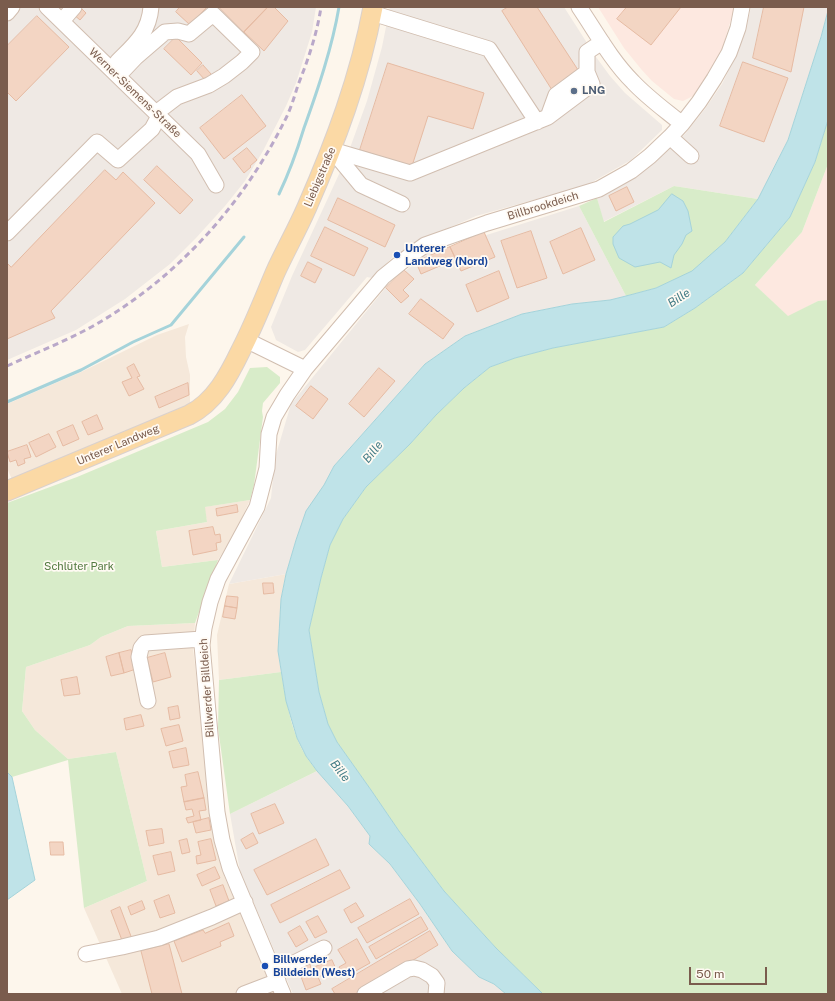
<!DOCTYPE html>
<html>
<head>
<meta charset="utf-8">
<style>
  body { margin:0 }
  #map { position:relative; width:835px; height:1001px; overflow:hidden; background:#fdf6ec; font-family:"Public Sans",sans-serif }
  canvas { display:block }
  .frame { position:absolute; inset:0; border:8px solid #7a5c4d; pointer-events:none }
  .scale { position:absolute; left:689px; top:967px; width:78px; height:18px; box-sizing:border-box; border:2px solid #7a5c4d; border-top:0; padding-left:5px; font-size:12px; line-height:14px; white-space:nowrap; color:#7a5c4d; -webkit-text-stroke:3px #fffaf3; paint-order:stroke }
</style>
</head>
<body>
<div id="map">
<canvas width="835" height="1001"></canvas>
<div class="frame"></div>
<div class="scale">50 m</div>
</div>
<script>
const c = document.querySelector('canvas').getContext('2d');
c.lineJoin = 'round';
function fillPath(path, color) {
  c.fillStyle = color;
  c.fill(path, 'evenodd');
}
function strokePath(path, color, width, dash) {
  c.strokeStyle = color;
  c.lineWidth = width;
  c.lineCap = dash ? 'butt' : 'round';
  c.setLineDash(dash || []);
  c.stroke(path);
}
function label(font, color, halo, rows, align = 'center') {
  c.font = font + ' "Public Sans",sans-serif';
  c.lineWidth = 3.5;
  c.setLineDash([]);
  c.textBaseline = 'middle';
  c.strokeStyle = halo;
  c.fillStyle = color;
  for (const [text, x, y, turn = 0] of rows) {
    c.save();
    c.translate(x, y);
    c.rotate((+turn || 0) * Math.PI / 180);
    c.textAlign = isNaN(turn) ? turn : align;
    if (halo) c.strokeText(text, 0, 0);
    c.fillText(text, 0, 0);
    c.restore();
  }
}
fillPath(new Path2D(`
  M189,324L185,337L186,357L190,375V405L13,482L7,468V404L81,372L157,335Z
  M250,500L236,531L218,560L162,567L156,531L207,522L204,507Z
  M286,574L281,599L279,626L278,651L281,672L219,680L217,635L229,584Z
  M195,623L193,648L215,837L225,878L277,994H122L84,908L147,881L116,752L68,759L35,730L22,711L26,667L90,645L101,637L128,626Z`), '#f5e8da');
fillPath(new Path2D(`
  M598,7H734L733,13L722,49L712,68L693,96L683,101L674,99L652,81L641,69L624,48Z
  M828,164V300L818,301L788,317L755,285L802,232Z`), '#fde8e0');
fillPath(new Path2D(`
  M7,7H316L312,32L296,83L286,106L263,151L245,181L225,206L196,238L170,264L125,299L76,330L7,360Z
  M390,7H564L596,57L610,76L625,93L662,125V130L631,160L587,185L476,216L421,240L394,256L372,278L367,277L305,350L298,352L276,340L271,327L292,276L346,159L367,101L382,47Z
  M751,7H828V11L821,37L788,140L758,199L674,186L603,222L597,198L632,179L658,160L685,134L705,109L722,84L735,58L745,32Z
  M579,206L626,296L610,300L572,304L522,314L465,336L425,364L334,466L296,540L286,574L229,584L271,498L275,458L291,404L387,286L426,254Z
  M317,771L348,806L370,836L369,844L390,864L420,904L452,951L479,977L494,984L506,994H293L240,871L230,814Z`), '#efe9e4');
fillPath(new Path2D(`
  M828,120V164L802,232L755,285L788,316L818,301L828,300V994H543L496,948L444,891L399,831L371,790L337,742L328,724L319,692L309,630L321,578L330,545L343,519L366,487L410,444L436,415L464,388L490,367L515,358L553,348L664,327L695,308L743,273L790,217L815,162Z
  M674,186L758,199L725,242L692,272L656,288L626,296L579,206L597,198L604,222Z
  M267,367L280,377V383L263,403L262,411L263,417L254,485L250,500L205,507L207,522L156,531L162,567L218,560L195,623L128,626L101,637L90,645L26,667L22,711L35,730L68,759L116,752L147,881L84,908L68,760L12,777L7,772V503L77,477L208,422L225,409L238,392L250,368Z
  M281,672C286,698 291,733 306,756C309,761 313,766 317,771L230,814L218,728L219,680Z`), '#d8ecc9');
const water = new Path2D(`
  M828,11V120L815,162L790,217L743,273L695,308L664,327L553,348L515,358L490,367L464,388L436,415L410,444L366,487L343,519L330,545L321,578L309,630L319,692L328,724L337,742L371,790L399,831L444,891L496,948L543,994H506L494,984L479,977L452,951L420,904L390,864L369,844L370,836L348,806L317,771L306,756L297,738L286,701L278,651L281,599L286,574L296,540L306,511L324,485L334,466L425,364L465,336L522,314L572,304L610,300L626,296L656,288L692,271L725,242L758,199L788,140L821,37Z
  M672,194L683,201L688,211L692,231L686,235L682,244L674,255L671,268L660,262L635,267L619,258L613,244V237L623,226L630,224L658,210Z
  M7,772L12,777L35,880L7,900Z`);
fillPath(water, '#bfe3e8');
strokePath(water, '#a5d3da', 1);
strokePath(new Path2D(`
  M279,194C289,173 297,151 304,128C318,89 332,48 339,7
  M7,402L81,370L133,342L171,325L244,237`), '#a5d3da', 3);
const building = new Path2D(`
  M80,7L86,13L80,20L73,14Z
  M180,7H207L190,25L176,12Z
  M219,7H268L244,32Z
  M268,7H274L288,21L264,51L244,32Z
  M508,7H537L580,73L552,90L502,11Z
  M627,7H681L651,45L617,19Z
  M764,7H804L791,72L753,58Z
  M37,16L69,47L16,101L7,92V46Z
  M176,37L202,63L191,75L164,49Z
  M743,62L788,78L764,142L720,126Z
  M388,63L484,93L473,129L428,116L412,166L360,150Z
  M203,65L211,74L205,80L197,71Z
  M242,95L266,126L224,159L200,128Z
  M247,148L257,160L250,166L251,167L244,173L233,159Z
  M157,166L193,200L180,214L144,180Z
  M105,170L116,180L123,172L155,203L51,311L55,318L7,339V263L11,267Z
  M627,187L634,202L616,211L609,196Z
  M338,198L395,225L385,247L328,220Z
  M325,227L368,248L354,276L311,256Z
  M581,228L595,260L563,274L550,242Z
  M531,231L547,278L517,288L501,241Z
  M484,232L495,257L461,271L450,247Z
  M450,247L456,259L421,274L416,262Z
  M308,262L322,269L315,283L301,276Z
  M404,270L414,279L403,290L409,296L401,303L386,288Z
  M499,271L509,298L477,312L466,285Z
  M421,299L454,324L443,339L409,314Z
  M134,364L140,376L137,377L144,389L129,396L122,382L132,378L127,368Z
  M379,368L395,381L364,417L349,404Z
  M188,383L189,395L159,408L155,397Z
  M311,386L328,399L313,419L296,406Z
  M97,415L103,429L88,435L82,422Z
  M73,425L79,439L63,446L57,432Z
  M49,434L56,447L36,457L29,443Z
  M27,445L31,457L24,459L25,463L18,466L16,460L10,462L7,452Z
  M237,505L238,512L217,516L216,509Z
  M213,527L215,535L220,534L221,542L216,543L217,550L193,555L189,531Z
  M263,583H273L274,593L264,594Z
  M227,596L238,597L237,608L225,606Z
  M225,606L237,608L235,619L223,617Z
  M131,650L136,669L124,673L119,653Z
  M119,653L124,673L111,676L106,657Z
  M165,653L171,677L153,682L147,658Z
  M77,677L80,694L64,696L61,680Z
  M178,706L180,718L170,720L168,708Z
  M141,715L144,726L126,730L124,719Z
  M179,725L183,741L166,746L161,729Z
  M186,748L189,765L173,768L169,752Z
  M198,772L204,798L184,802L181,787L187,786L185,775Z
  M204,798L206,810L199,811L201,820L188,823L186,818L194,816L192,809L186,810L184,802Z
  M275,804L284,823L259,834L251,814Z
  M209,818L211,830L196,833L193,822Z
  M162,829L164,843L149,846L146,831Z
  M253,833L258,843L246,849L241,840Z
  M187,839L190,852L182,854L179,841Z
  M211,839L216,860L197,864L196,856L201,855L198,842Z
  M316,839L329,865L267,895L254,870Z
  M50,842H63L64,855H51Z
  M171,852L175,871L158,875L153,856Z
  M215,867L220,878L202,886L197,875Z
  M340,870L350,888L280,923L271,905Z
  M223,885L229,901L216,906L210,890Z
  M169,895L175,913L160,918L154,901Z
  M410,899L419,914L367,943L358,928Z
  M142,901L145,909L131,915L128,907Z
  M356,903L364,916L351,923L344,910Z
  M120,907L132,939L123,943L111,911Z
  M318,916L327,932L315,938L306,922Z
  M421,917L428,929L376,959L369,947Z
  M229,923L234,936L220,942L221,946L182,962L174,941L203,930L205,933Z
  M300,926L308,940L296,947L288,933Z
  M430,931L438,945L357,994H335L332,989Z
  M357,939L370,963L345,977L339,967L346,963L338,950Z
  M169,944L182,994H152L141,951Z
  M332,960L336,969L318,977L321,984L306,990L297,966L309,961L311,968Z`);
fillPath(building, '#f3d5c3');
strokePath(building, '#e6bba3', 1);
const minor = new Path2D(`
  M47,7L198,154L216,185
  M579,7C596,32 611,60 633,82C648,98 665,110 682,124
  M7,13L12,7
  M372,13L489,49L537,122
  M62,21L74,7
  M117,62C134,45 149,33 151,7
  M118,76L136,57L165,32L178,31L189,34L213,14L252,52L242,62L224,76L209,85L177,97L156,113
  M548,117L556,95L587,72
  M670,137L691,156
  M332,150L410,173L548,117L592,84L587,72V52L602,42
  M332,150L361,185L402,204
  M7,233L97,142L118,160L152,129L159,116
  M246,340L305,369
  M148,701L139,657L141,648L145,643L202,639
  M86,954L122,947L159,938L212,917L245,902
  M274,973L324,948
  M244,994L278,981
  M283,994L230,868L222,840L217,812L202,645L204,628L210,602L218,579L257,507L267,468L269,434L274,417L287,395L305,369L383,277L404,260L425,245L487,223L599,189L631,171L650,156L670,137L682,124L699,102L714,79L729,53L738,28L742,7
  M365,994L408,969L414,968L422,970L432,976L437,983L436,994`);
const major = new Path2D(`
  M7,491L189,415C215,402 229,375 241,350C254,325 264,299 275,273C285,251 297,230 307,207C335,143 360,77 373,7`);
strokePath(minor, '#d1beb0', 17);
strokePath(major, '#dad1cd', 21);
strokePath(minor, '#fff', 15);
strokePath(major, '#fbd9a5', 19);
strokePath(new Path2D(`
  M7,366C40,351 74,338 105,319C182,272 244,202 284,122C290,111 294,98 298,85C308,60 317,34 321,7`), '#b9a8c9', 3, [6, 4]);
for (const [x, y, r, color] of [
  [574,91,4,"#5c6f8a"],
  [397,255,4,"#1a4fb4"],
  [265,966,4,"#1a4fb4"]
]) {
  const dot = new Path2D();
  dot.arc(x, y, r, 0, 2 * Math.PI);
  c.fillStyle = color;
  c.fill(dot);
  strokePath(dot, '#fffaf3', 1.5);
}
label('bold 11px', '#4e5e75', '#fffaf3', [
  ["LNG",582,91]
], 'left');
label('11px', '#7a5c4d', '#fffaf3', [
  ["Werner-Siemens-Straße",135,93,44],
  ["Liebigstraße",320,177,-67],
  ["Billbrookdeich",543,206,-17],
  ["Unterer Landweg",118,445,-23],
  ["Billwerder Billdeich",207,688,-94]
]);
label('bold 11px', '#164399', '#fffaf3', [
  ["Unterer",405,249],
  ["Landweg (Nord)",405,262],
  ["Billwerder",273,960],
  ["Billdeich (West)",273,973]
], 'left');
label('11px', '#537a41', '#fffaf3', [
  ["Schlüter Park",79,567]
]);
label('italic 12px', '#437c86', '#fffaf3', [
  ["Bille",679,298,-33],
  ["Bille",373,452,-51],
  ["Bille",340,771,52]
]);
</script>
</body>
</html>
